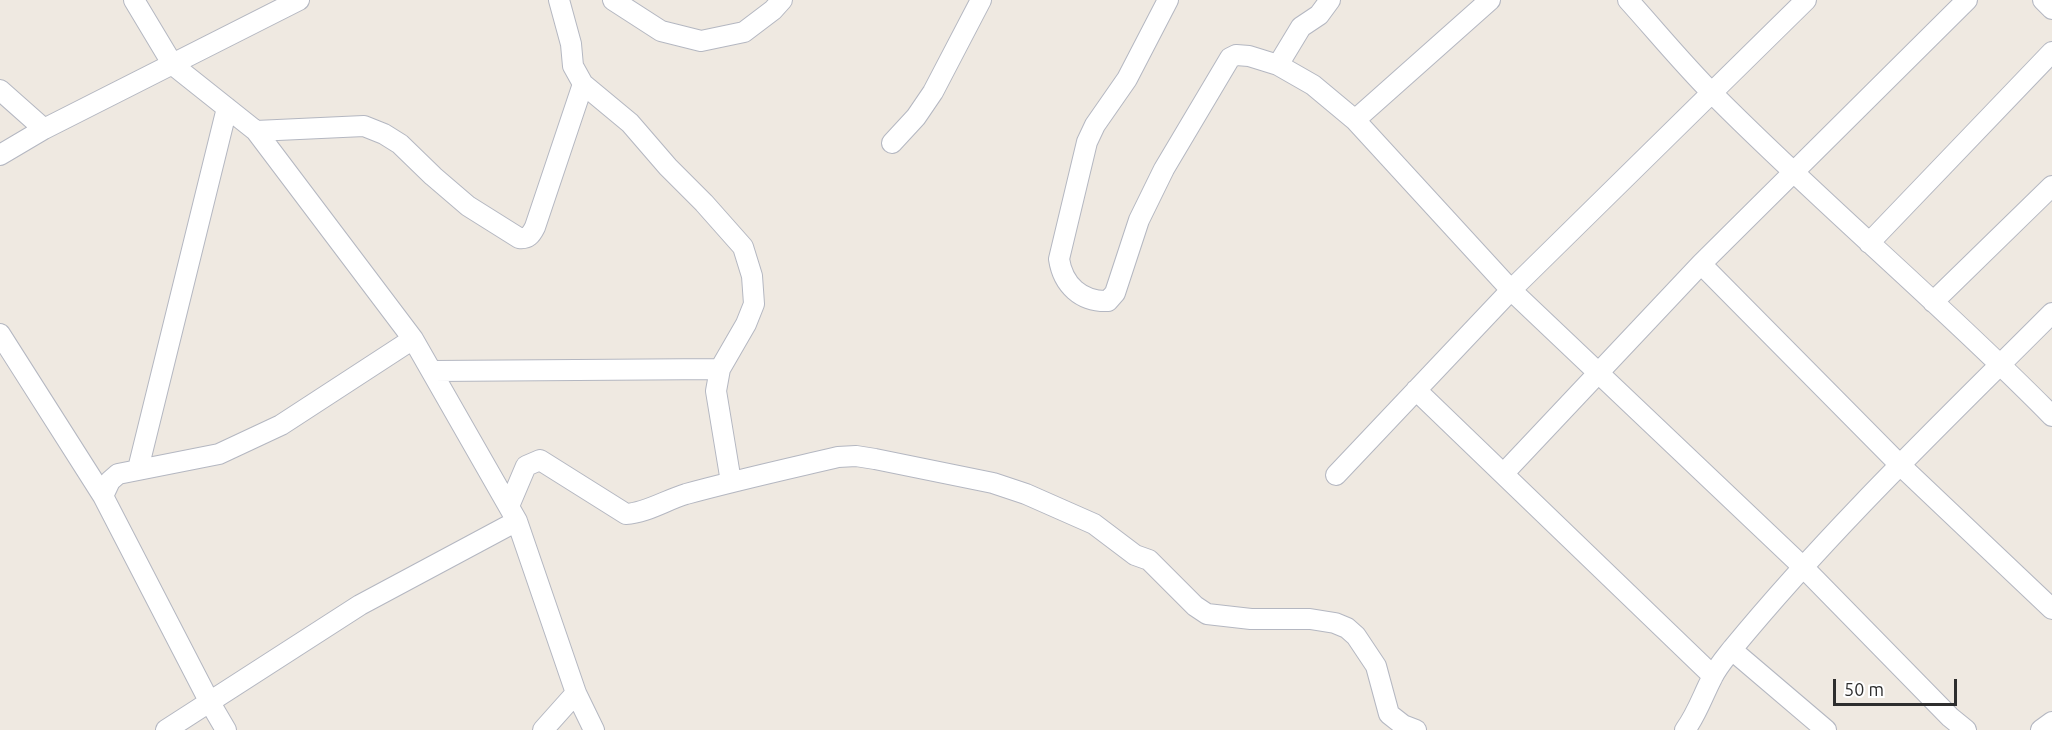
<!DOCTYPE html>
<html>
<head>
<meta charset="utf-8">
<style>
  body { margin:0 }
  #map { position:relative; width:2052px; height:730px; overflow:hidden; background:#efe9e1; font-family:Ubuntu,sans-serif }
  canvas { display:block }
  .scale { position:absolute; left:1833px; top:679px; width:124px; height:27px; box-sizing:border-box; border:3px solid #2e2e2e; border-top:0; padding-left:8px; font-size:18px; line-height:21px; white-space:nowrap; color:#2e2e2e; -webkit-text-stroke:4px #fff; paint-order:stroke }
</style>
</head>
<body>
<div id="map">
<canvas width="2052" height="730"></canvas>
<div class="scale">50 m</div>
</div>
<script>
const c = document.querySelector('canvas').getContext('2d');
c.lineJoin = 'round';
function strokePath(path, color, width, dash) {
  c.strokeStyle = color;
  c.lineWidth = width;
  c.lineCap = dash ? 'butt' : 'round';
  c.setLineDash(dash || []);
  c.stroke(path);
}
const minor = new Path2D(`
  M134,0L173,65L256,131L413,339L517,521L576,693L594,730
  M559,0L571,44L573,66L583,84L630,123L668,167L704,203L743,247L752,276L754,304L746,324L720,369L716,391L731,482
  M613,0L661,31L701,41L744,32L773,10L782,0
  M1168,0L1127,79L1095,125L1087,142L1059,259C1063,285 1081,302 1108,301L1115,293L1139,220L1164,169L1230,58L1236,55L1249,56L1278,65L1313,85L1355,120L1511,290L1803,567L1950,717L1966,730
  M1628,0C1656,31 1683,64 1713,94C1823,205 1943,305 2052,416
  M2043,0L2052,9
  M1278,65L1301,27L1319,15L1330,0
  M0,90L44,129
  M1355,120L1490,0
  M256,131L364,126L384,134L400,144L433,176L468,206L519,238C528,239 531,235 535,227L583,84
  M892,143L916,117L933,92L981,0
  M0,155L44,129L299,0
  M1869,243L2052,52
  M1701,264L1899,464L2052,609
  M1933,302L2052,186
  M0,334L103,496L209,701L226,730
  M433,371L720,369
  M1416,390L1713,676
  M138,469L227,108
  M1504,473L1701,264L1967,0
  M1336,475L1511,290L1806,0
  M103,496L110,481L118,474L219,454L281,425L413,339
  M509,506L526,466L540,460L626,514C646,513 666,500 686,494C737,480 787,469 838,457L856,456L875,459L993,483L1026,494L1094,524L1135,555L1149,560L1195,606L1207,614L1251,619H1310L1335,623L1347,628L1356,636L1376,666L1389,714L1403,725L1416,730
  M1732,650L1826,730
  M166,730L360,605L517,521
  M543,730L576,693
  M1685,730C1697,714 1703,695 1712,678C1717,667 1726,657 1733,648C1831,529 1943,422 2052,313
  M2041,730L2052,722`);
strokePath(minor, '#b4b7c1', 22);
strokePath(minor, '#fff', 20);
</script>
</body>
</html>
